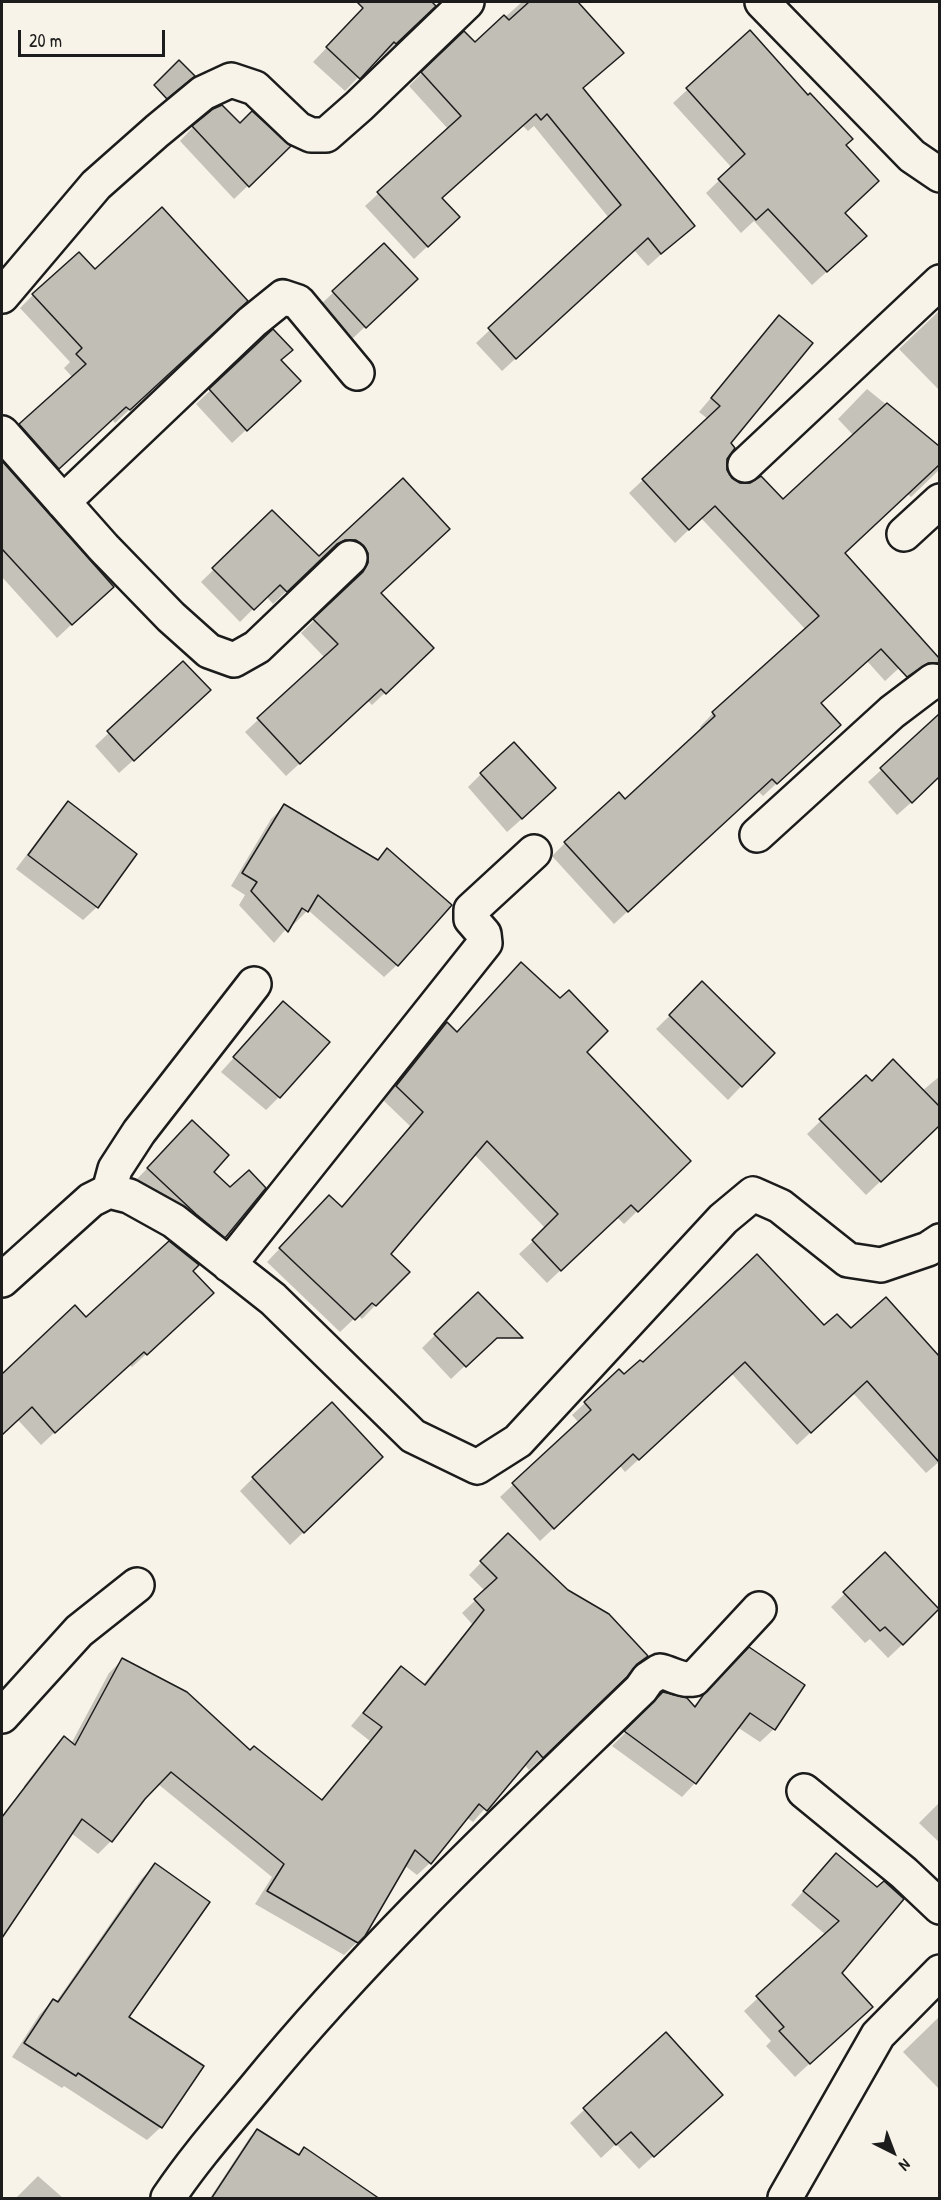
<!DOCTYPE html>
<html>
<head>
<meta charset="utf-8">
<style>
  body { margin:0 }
  #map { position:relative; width:941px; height:2200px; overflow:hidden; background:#f7f3e8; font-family:"Patrick Hand",sans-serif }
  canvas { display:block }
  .frame { position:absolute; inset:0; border:3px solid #1c1c1c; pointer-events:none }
  .north { position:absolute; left:863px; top:2122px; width:60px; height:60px; -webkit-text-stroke:4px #f7f3e8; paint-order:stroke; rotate:138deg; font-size:16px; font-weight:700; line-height:24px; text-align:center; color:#1c1c1c }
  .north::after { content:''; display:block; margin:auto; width:21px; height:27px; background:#1c1c1c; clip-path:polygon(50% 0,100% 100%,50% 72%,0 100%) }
  .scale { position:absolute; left:18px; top:30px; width:147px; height:27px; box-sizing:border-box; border:3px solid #1c1c1c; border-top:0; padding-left:8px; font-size:18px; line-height:21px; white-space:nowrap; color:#1c1c1c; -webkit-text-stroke:4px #f7f3e8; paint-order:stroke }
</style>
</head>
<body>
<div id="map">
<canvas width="941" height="2200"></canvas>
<div class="frame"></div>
<div class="north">N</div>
<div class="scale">20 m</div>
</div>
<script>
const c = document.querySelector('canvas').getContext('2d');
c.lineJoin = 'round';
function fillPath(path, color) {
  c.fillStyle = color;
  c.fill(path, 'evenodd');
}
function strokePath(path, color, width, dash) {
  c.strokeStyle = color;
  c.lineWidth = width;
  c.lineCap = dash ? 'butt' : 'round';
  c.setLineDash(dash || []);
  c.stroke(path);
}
fillPath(new Path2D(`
  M370,2H430L434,6L382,57L380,55L345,91L313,62Z
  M522,2H576L622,53L582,89L693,226L648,266L634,250L502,371L476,343L609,218L534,126L528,131L522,125L441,199L445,230L414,259L365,206L448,129L409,86L422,73L475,44Z
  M750,32L808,97L844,145V214L852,249L812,285L754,221L741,233L706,193L732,168L673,103Z
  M193,127L275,160L234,199L180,141Z
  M384,245L402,292L351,340L319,306Z
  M95,271L232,315L115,423L112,419L45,481L7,438L73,378L64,368L70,362L20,308L33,295Z
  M940,310V391L899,349Z
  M779,317L729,443L725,469L731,479L783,501L854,436L838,419L867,389L940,448V469L911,497L908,494L843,553L911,657L885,681L867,661L820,703L826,738L763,796L758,791L614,924L552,856L565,843L625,801L702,729L700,727L713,713L806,630L701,518L675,543L629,493L708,419L699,412Z
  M273,331L285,394L232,443L196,404Z
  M2,465L112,587L57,638L2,577Z
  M403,480L379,593L419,661L372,705L368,701L286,776L245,732L325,658L301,633L351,585L356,577V567L342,553L331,552L322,557L273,604L266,596L240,622L201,582L272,512L319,558Z
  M183,663L196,704L119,773L95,746Z
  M940,716V777L897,815L868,782Z
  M481,774L541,802L507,832L468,787Z
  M68,803L97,907L83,920L16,869L55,817Z
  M284,806L377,861L387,850L397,965L384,977L308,910L294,924L292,922L274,943L239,905L245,895L231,886L271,819Z
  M702,984L773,1053L728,1100L656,1029Z
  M283,1003L279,1097L266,1110L221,1072Z
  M447,1024L457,1033L585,1052L689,1161L624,1224L617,1217L547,1283L519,1254L546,1229L474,1154L389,1254L408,1272L362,1319L358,1315L340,1332L267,1262L315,1211L340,1208L410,1126L383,1100L434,1037Z
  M940,1076V1125L866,1195L807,1134L866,1077L872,1083L922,1091Z
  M179,1136L212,1172L224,1237L211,1250L134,1182Z
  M191,1271L198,1307L132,1367L129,1364L41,1445L18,1420L3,1433L2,1432V1376L75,1308L85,1319Z
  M886,1299L940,1358V1461L926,1473L853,1393L797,1445L732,1374L625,1472L620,1466L540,1541L500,1497L579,1423L572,1415L585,1403L643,1365L824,1327L851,1330Z
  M435,1335L487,1345L451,1379L422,1348Z
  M368,1471L290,1545L240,1491L253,1478Z
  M508,1535L567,1592L646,1656L529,1770L524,1764L473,1822L466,1817L430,1863L417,1875L404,1865L364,1935L344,1955L255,1904L272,1877L158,1784L144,1798L111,1841L98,1854L57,1822L24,1786L51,1751L64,1738L71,1744L109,1673L122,1660L249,1752L321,1801L370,1741L351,1726L388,1681L401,1668L423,1685L472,1624L462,1613L485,1591L469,1575Z
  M885,1554L925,1623L888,1658L870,1639L865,1643L831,1607Z
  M749,1649L774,1729L760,1742L737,1727L695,1783L682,1797L612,1746L642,1716L693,1707Z
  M940,1802V1843L919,1823Z
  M8,1810L59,1850L2,1936V1817Z
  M156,1865L127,2017L161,2127L147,2140L64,2086L62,2088L12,2057L40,2014L53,2000L56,2002L142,1878Z
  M823,1869L877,1889L840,1974L857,2020L795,2077L766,2046L771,2041L744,2011L826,1935L791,1905Z
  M940,2016V2090L903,2052Z
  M666,2034L707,2108L639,2169L616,2144L601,2158L570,2123Z
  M257,2131L298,2198H210L250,2137Z
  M38,2176L63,2198H16Z`), '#0003');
const building = new Path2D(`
  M357,2H432L436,6L396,44L394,42L360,79L326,47L363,8Z
  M529,2H578L624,53L583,88L695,226L661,254L648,238L516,359L488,328L621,205L547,114L541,120L536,114L442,198L460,217L428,247L377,192L461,116L421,72L464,31L475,42L504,15L509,20Z
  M750,30L808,95L810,93L853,139L846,145L879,181L845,213L867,236L827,272L768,209L756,220L718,179L745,154L686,88Z
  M179,60L195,76L167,99L154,85Z
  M222,105L240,123L252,111L291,146L249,187L192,126L213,109Z
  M162,207L248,301L130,410L126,407L59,469L19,424L86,364L76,354L82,348L32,294L79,252L95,269Z
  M384,243L418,279L366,328L332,291Z
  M779,315L813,343L731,443L735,448L727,459V470L732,478L740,483H750L761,476L783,499L887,403L939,446V465L845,553L939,658V663H928L907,677L881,649L821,703L841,725L777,784L772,779L628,912L564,842L619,792L625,799L715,716L712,712L819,616L715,506L689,530L642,479L720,406L711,398Z
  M273,329L293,350L281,360L301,381L247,431L209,389Z
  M2,461L114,587L72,625L2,549Z
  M403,478L450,529L381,593L434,648L386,694L381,689L300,764L257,718L338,644L313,619L363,572L368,563V553L364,546L356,540H345L337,544L287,592L280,585L254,610L212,568L272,510L319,556Z
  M183,661L211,690L134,761L107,731Z
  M939,714V777L912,803L880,768Z
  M514,742L556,788L522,819L480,773Z
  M68,801L137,854L98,908L28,855Z
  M284,804L378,860L387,848L452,905L398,966L318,895L308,912L302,908L288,932L251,891L257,882L242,873Z
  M521,962L560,998L569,990L608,1031L587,1052L691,1161L638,1212L631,1205L561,1271L532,1240L558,1214L487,1141L391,1254L410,1272L376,1306L372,1303L355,1320L279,1248L329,1195L342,1207L423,1112L396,1086L447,1022L457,1032Z
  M702,981L775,1053L742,1087L669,1015Z
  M283,1001L330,1042L280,1098L233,1057Z
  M893,1059L939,1106V1126L881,1182L819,1119L866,1075L872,1081Z
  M192,1120L229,1155L214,1172L230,1187L249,1170L266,1188L225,1238L196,1214L147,1168Z
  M169,1241L199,1265L193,1271L214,1293L147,1355L144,1352L55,1433L32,1407L2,1435V1374L75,1305L86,1317Z
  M757,1254L824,1325L837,1314L851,1328L886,1297L939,1356V1462L867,1381L811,1433L745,1362L639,1460L633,1454L554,1529L512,1483L591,1410L584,1402L619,1369L624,1374L640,1360L643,1362Z
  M478,1292L523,1338H497L466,1367L434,1334Z
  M332,1402L383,1457L304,1533L252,1477Z
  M508,1533L568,1590L609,1614L648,1656L637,1664L627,1677L543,1758L537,1751L487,1811L479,1804L431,1864L415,1850L365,1936L358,1943L267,1891L284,1864L171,1772L145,1799L112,1842L82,1819L2,1938V1817L64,1736L75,1745L122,1658L187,1692L250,1750L254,1746L322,1800L382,1727L363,1713L401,1666L425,1685L484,1610L474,1599L497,1578L480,1561Z
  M885,1552L939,1609L903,1645L885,1627L880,1631L843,1592Z
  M749,1647L805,1685L775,1730L750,1713L696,1784L624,1731L663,1692L687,1698L695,1707L704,1694Z
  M836,1853L877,1887L884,1881L904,1899L842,1973L873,2007L810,2064L779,2031L784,2027L756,1996L839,1921L803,1891Z
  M155,1863L210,1902L129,2017L204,2066L162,2128L78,2073L76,2076L24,2043L53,1999L58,2002Z
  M666,2032L723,2095L654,2157L631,2132L616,2145L583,2108Z
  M257,2129L299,2155L304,2147L380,2199H211Z`);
fillPath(building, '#c0beb5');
strokePath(building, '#1c1c1c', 1.5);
const minor = new Path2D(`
  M762,2L912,156L940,175
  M2,296L96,185L157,131L203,93L231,80L255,88L298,129L311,135H326L359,106L467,2
  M2,433L104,548L171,617L209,651L234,660L257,647L350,558
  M745,465L940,282
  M63,502L252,322L283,297L298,302L357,373
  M904,534L940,501
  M757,835L892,712L933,681L940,682
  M109,1191L115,1169L139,1132L254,984
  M229,1265L485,943L484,934L471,919V910L534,852
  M2,1280L91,1200L109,1191L129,1196L174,1221L273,1299L413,1436L477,1467L518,1441L723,1219L753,1194L780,1206L848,1260L881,1265L928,1249L940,1241
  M2,1716L79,1631L137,1585
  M804,1791L904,1873L940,1907
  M168,2198C194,2159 225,2124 255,2088C373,1944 508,1818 641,1689L648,1679L660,1671C673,1674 681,1681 694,1679L759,1609
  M785,2198L878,2035L940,1972`);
strokePath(minor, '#1c1c1c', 38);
strokePath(minor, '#f7f3e8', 33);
</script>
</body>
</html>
